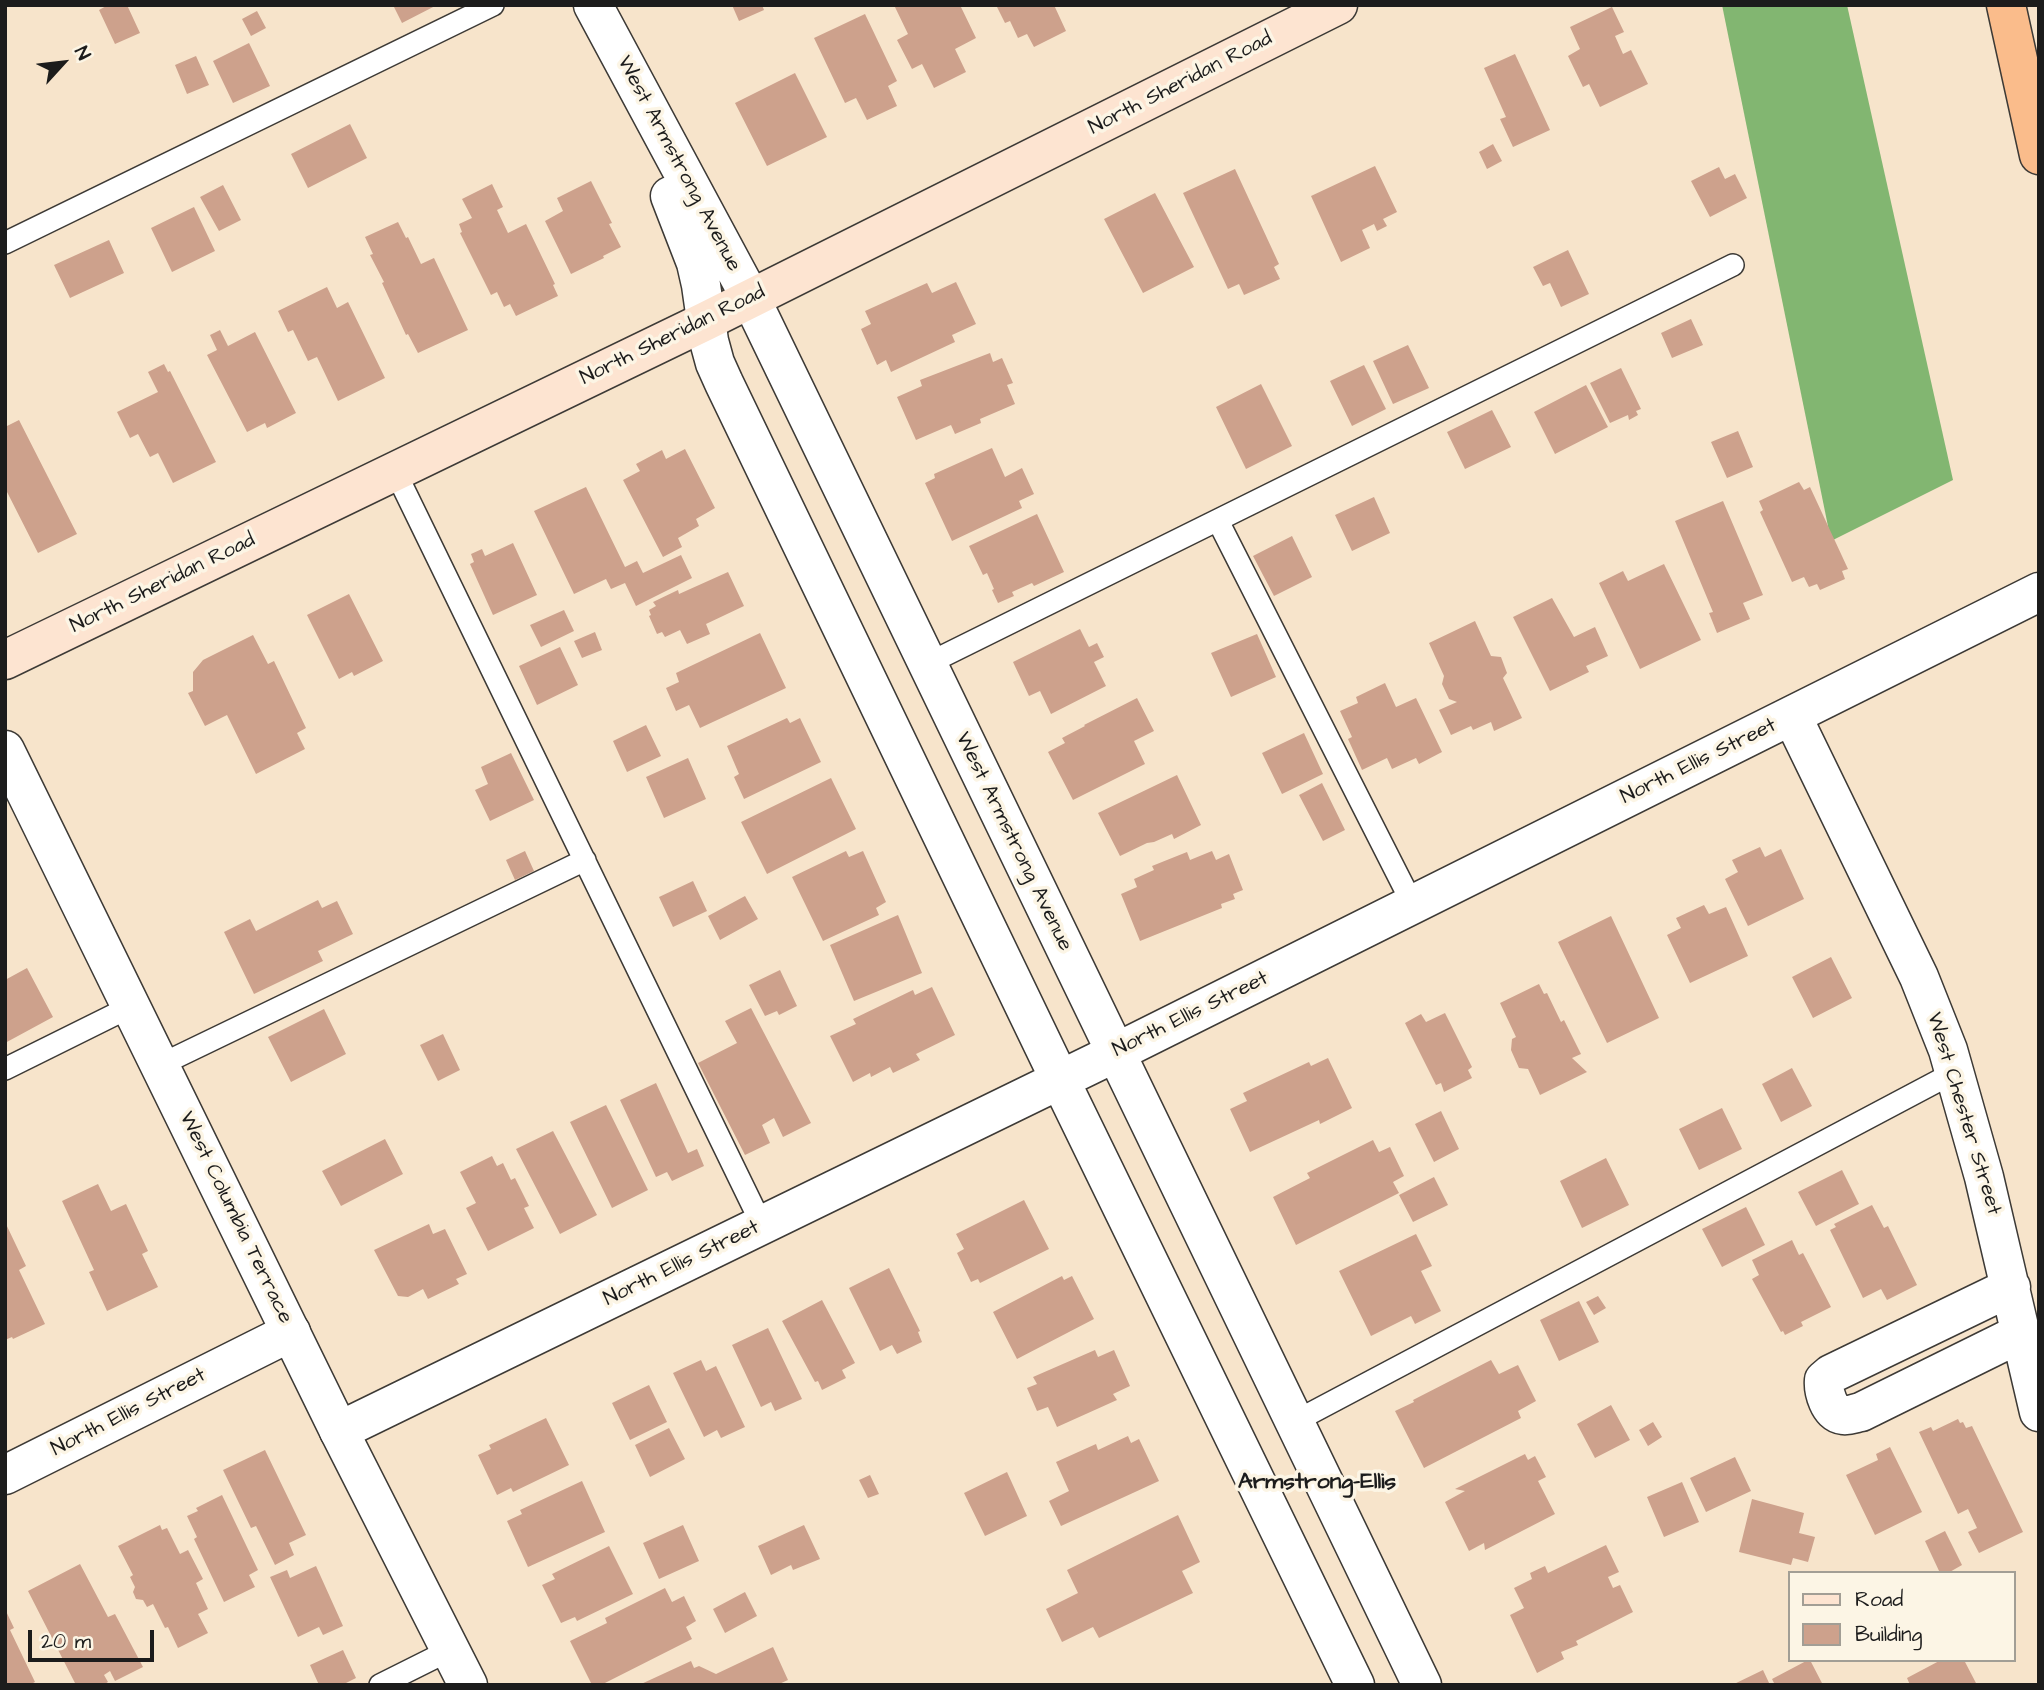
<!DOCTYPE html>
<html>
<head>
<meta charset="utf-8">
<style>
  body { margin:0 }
  #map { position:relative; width:2044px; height:1690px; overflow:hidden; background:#f7e4cb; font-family:"Architects Daughter",sans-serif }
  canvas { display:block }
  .frame { position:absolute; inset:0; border:7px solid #1c1c1c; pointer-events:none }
  .legend { position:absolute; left:1788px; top:1571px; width:228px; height:91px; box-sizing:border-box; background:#fcf5e5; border:2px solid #a29e95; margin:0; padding:9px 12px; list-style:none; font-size:21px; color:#1c1c1c }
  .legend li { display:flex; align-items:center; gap:14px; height:35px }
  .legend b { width:35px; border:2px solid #a29e95 }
  .north { position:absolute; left:28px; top:28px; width:70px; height:70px; -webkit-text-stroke:5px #fcf5e5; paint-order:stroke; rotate:63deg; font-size:19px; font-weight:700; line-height:28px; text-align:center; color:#1c1c1c }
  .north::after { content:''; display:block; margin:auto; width:24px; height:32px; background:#1c1c1c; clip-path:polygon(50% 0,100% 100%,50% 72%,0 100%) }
  .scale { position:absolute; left:28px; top:1630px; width:126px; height:32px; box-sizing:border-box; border:4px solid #1c1c1c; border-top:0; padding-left:9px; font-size:21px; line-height:24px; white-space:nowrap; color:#1c1c1c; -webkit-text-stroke:5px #fcf5e5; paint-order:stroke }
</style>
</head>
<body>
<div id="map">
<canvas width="2044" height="1690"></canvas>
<div class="frame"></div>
<ul class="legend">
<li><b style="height:9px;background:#fde4d1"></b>Road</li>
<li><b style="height:19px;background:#cda18c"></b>Building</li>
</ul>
<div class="north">N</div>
<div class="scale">20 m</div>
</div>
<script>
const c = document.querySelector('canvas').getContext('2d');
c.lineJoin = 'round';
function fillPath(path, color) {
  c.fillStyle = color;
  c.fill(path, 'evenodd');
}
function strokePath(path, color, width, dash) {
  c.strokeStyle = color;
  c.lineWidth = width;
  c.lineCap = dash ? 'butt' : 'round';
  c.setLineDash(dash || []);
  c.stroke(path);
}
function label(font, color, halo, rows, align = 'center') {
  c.font = font + ' "Architects Daughter",sans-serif';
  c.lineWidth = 7;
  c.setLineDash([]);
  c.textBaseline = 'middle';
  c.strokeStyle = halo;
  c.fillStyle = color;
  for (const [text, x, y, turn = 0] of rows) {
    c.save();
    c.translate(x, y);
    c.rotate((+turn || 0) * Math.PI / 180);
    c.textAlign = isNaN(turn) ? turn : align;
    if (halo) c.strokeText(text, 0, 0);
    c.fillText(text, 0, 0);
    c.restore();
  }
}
fillPath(new Path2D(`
  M1722,5H1847L1953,480L1831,541Z`), '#82b671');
fillPath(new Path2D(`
  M108,5H127L140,33L115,44L99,10Z
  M393,5H437L402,23Z
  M732,5H762L764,10L739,21Z
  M894,5H960L976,38L955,49L966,72L934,88L922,64L912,69L897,40L908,34Z
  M996,5H1054L1066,31L1034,47L1027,34L1018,38L1010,21L1005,23Z
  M1612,7L1624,32L1615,36L1623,54L1631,50L1648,84L1600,107L1589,84L1583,87L1568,56L1580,49L1570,27Z
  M257,11L266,28L251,36L242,19Z
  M865,14L897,81L888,86L897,106L867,120L856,98L845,103L814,38Z
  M249,43L270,86L233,103L213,61Z
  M1515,54L1550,130L1513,147L1500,119L1506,117L1484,68Z
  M196,56L209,85L187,94L175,65Z
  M795,73L827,137L767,166L735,103Z
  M350,124L367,158L308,188L291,154Z
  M1493,144L1502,161L1487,169L1479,152Z
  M1375,166L1397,212L1383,219L1387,226L1377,231L1374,224L1362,230L1370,248L1341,262L1311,196Z
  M1719,167L1725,179L1735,174L1747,198L1710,217L1691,181Z
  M1235,169L1279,264L1274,267L1280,279L1244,295L1239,284L1228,289L1183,193Z
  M591,181L612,223L609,224L621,247L603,256L604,258L571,274L545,221L563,211L557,198Z
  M492,184L503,207L497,210L508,233L526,224L555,284L553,285L558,296L516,316L510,304L504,307L497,292L491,295L460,233L462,232L459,224L472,218L462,199Z
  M223,185L241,220L219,231L200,197Z
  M1155,193L1194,267L1143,293L1104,219Z
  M194,207L215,251L172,272L151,228Z
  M398,222L406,238L408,237L421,264L434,258L468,330L418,353L408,334L406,335L382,283L384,282L370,255L373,254L365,237Z
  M109,240L124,273L70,298L54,265Z
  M1568,250L1589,294L1561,307L1550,283L1543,286L1533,267Z
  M956,282L976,324L952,335L955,342L891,372L886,360L877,365L861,329L871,324L865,311L927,283L932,293Z
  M327,287L337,308L348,302L385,378L338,401L317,357L308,361L293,330L288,332L278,311Z
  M1691,319L1703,345L1672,358L1661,333Z
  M220,330L228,346L255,332L296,413L267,428L265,423L247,432L207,355L217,350L210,335Z
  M1408,345L1429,388L1393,404L1373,361Z
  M990,353L993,362L1002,358L1013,383L1007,385L1015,404L980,419L981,423L955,434L951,425L916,440L897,397L922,386L920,380Z
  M164,364L168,372L170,371L216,462L173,483L158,453L150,457L138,434L130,438L117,412L158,392L148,372Z
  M1364,365L1386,409L1352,426L1330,381Z
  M1621,368L1641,409L1636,411L1638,415L1629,420L1628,415L1610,423L1590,383Z
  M1261,384L1292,446L1246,469L1216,407Z
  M1586,385L1608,427L1555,454L1534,412Z
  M1492,410L1511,447L1465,469L1447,432Z
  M19,420L77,534L38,553L5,488V427Z
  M1738,431L1753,467L1727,478L1711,442Z
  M992,448L1005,477L1022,468L1034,494L1019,501L1022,508L952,541L925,483L935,478L934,474Z
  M685,449L715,508L696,519L699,526L678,538L682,547L663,557L623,480L640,471L636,464L662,450L666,459Z
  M1799,482L1804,490L1810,487L1848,569L1842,571L1845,579L1820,590L1817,584L1809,587L1804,577L1792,582L1760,512L1763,510L1759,501Z
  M586,487L625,567L637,561L643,573L681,555L692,578L636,606L625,583L611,589L606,579L574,594L534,511Z
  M1374,497L1390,533L1352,551L1335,515Z
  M1723,501L1763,595L1743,603L1750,619L1717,633L1709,613L1713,612L1675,521Z
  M1037,514L1064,572L1034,586L1032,583L1012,592L1014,596L998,603L992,590L994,589L987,573L983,575L969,546Z
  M1292,536L1312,577L1274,596L1253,556Z
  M513,543L537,595L493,615L470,564L474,562L471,554L482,549L485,556Z
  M1664,564L1701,640L1640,669L1599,583L1623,571L1628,581Z
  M728,572L744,606L706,624L710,634L687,644L680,630L665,637L662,632L657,634L649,616L651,615L649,610L656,606L653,602L678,590L679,594Z
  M349,594L383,661L354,676L352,672L339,679L307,615Z
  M1552,598L1574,637L1595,627L1608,656L1586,666L1589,672L1550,691L1513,617Z
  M564,610L574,631L541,647L530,625Z
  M1475,621L1491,656L1501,657L1507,673L1503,678L1522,718L1494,731L1491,722L1473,730L1471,726L1451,735L1439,710L1457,702L1449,699L1442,684L1444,676L1429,643Z
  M1080,629L1089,647L1097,643L1104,657L1094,662L1106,686L1051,714L1040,691L1029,696L1013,662Z
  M595,632L602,650L582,658L574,641Z
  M760,633L786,688L700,728L689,705L676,711L666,688L679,682L676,673Z
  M1257,634L1276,677L1231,697L1211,653Z
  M253,635L268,664L274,661L306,728L297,733L305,749L256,774L227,715L205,726L188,693L193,691V672L203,660Z
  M560,647L578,685L537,705L519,666Z
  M1385,683L1396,707L1416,698L1442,752L1419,764L1416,758L1392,769L1387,758L1362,770L1348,739L1352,737L1340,711L1358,703L1356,697Z
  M1137,698L1154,731L1134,741L1145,764L1073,800L1048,752L1065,743L1062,738L1085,726L1084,725Z
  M787,718L790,723L800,718L821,762L744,799L734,777L739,774L727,746Z
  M646,725L661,756L627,772L613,741Z
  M1304,733L1323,774L1282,794L1262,753Z
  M511,753L534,800L490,821L475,790L488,784L481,767Z
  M688,758L706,799L664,818L646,777Z
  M1177,775L1201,825L1174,839L1172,834L1154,842L1147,843L1120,856L1098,813Z
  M831,778L856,829L767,874L741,822Z
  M1322,783L1345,830L1323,841L1299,795Z
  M1760,847L1765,857L1781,849L1804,899L1748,926L1725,879L1738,872L1732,860Z
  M525,851L534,871L515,880L506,860Z
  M846,851L849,857L863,851L886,902L876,908L879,915L823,941L792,877Z
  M1212,851L1216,860L1229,854L1243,890L1233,894L1235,899L1221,904L1222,908L1140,941L1121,894L1137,887L1134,879L1154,870L1152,866L1187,852L1190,860Z
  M693,881L707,911L673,927L659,897Z
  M745,896L758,919L720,940L708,916Z
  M318,900L322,908L337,901L353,934L318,951L323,961L254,994L224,932L250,919L256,931Z
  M1704,905L1709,914L1726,907L1748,956L1690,983L1667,935L1681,928L1676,918Z
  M898,915L922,973L854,1001L830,945Z
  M1611,916L1659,1018L1607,1043L1558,942Z
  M1831,957L1852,998L1813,1018L1792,977Z
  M27,968L53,1017L5,1043V980Z
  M780,970L797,1006L779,1015L777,1011L765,1016L749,985Z
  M1539,984L1544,994L1547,993L1561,1022L1564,1020L1581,1054L1572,1058L1587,1072L1540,1095L1528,1069L1519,1068L1511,1050L1512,1039L1516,1037L1500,1003Z
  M932,987L955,1035L916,1054L920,1060L893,1073L890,1067L871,1077L870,1073L853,1082L830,1036L856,1024L853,1019L913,990L915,995Z
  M751,1008L811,1123L783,1137L774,1118L762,1125L770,1143L745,1155L698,1063L737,1043L725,1021Z
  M324,1009L346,1054L291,1082L268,1037Z
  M1445,1013L1472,1067L1468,1070L1472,1078L1444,1092L1441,1083L1436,1085L1405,1023L1421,1014L1426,1022Z
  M443,1034L460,1070L438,1081L420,1045Z
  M1328,1058L1352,1108L1320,1124L1319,1120L1250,1152L1230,1109L1247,1101L1243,1093L1309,1062L1311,1066Z
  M1792,1068L1812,1106L1781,1122L1762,1084Z
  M656,1083L688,1153L697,1149L704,1166L672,1181L667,1172L656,1177L620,1100Z
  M606,1105L648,1190L612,1208L570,1122Z
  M1722,1108L1742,1149L1699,1170L1679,1129Z
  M1441,1111L1459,1149L1434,1162L1415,1124Z
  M553,1131L597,1215L560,1234L516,1149Z
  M385,1139L403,1174L341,1206L322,1171Z
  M1373,1140L1379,1152L1390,1147L1404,1176L1393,1182L1399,1193L1296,1245L1273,1197L1310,1178L1307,1173Z
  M492,1156L497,1166L503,1163L511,1180L515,1178L529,1206L524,1208L534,1228L488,1251L466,1208L476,1203L460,1172Z
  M1606,1158L1629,1205L1582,1228L1560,1181Z
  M1842,1170L1859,1204L1816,1226L1798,1192Z
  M1434,1177L1448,1205L1413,1222L1399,1195Z
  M98,1184L111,1211L126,1204L148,1251L142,1254L158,1287L107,1311L89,1272L94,1270L62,1201Z
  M1024,1200L1049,1249L980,1283L978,1279L971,1282L957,1253L964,1249L956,1234Z
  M1872,1205L1884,1228L1888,1226L1917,1285L1887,1300L1881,1289L1863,1298L1830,1230L1836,1227L1834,1224Z
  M1746,1207L1765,1245L1722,1267L1702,1229Z
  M5,1222L26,1266L19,1270L45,1324L13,1339L12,1337L5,1340Z
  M429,1224L433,1234L445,1229L467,1274L456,1279L459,1284L428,1299L423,1289L408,1297L398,1296L374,1250Z
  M1416,1234L1432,1266L1421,1271L1441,1311L1415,1324L1411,1316L1371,1336L1339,1271Z
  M1792,1240L1799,1255L1803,1253L1831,1307L1801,1322L1803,1326L1785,1335L1783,1331L1781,1332L1752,1279L1759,1275L1752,1260Z
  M889,1268L920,1331L918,1332L922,1342L897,1354L892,1345L880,1351L849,1288Z
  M1062,1276L1064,1280L1072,1276L1094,1319L1017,1359L993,1312Z
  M1598,1296L1606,1308L1594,1315L1586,1302Z
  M822,1300L855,1363L842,1370L846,1378L822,1390L818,1381L815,1382L782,1321Z
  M1579,1301L1599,1342L1559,1361L1540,1320Z
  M768,1328L802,1399L775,1411L771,1402L761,1407L732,1345Z
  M1095,1350L1098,1357L1114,1350L1130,1386L1113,1394L1117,1400L1057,1427L1048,1407L1037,1411L1027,1388L1037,1384L1033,1377Z
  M701,1360L706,1371L716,1366L745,1427L721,1438L717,1430L704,1437L673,1373Z
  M1491,1360L1499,1374L1518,1365L1536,1401L1518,1411L1521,1418L1424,1468L1395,1411L1414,1402L1413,1400Z
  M649,1385L667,1422L630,1440L612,1403Z
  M1611,1405L1630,1440L1595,1458L1577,1424Z
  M546,1418L569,1465L513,1492L511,1488L497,1495L478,1455L491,1449L489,1445Z
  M1958,1419L1960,1423L1963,1422L1966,1428L1972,1426L2023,1532L1979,1553L1968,1532L1977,1528L1968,1509L1958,1514L1919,1432L1931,1427L1933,1431Z
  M1653,1422L1662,1437L1648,1446L1639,1430Z
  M669,1428L685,1459L650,1477L635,1445Z
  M1128,1436L1131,1443L1139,1439L1159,1481L1061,1526L1049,1501L1069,1491L1056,1462L1096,1444L1098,1450Z
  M1890,1447L1922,1512L1875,1535L1846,1475L1878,1460L1876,1454Z
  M265,1450L306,1535L289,1543L294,1555L275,1565L256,1526L251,1528L223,1470Z
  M1525,1454L1528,1460L1535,1456L1546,1477L1538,1481L1555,1514L1485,1550L1484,1543L1469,1551L1445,1502L1465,1491L1455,1489Z
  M1735,1457L1751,1491L1706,1512L1690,1478Z
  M1007,1472L1027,1516L985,1536L964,1493Z
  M870,1475L879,1494L868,1498L859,1480Z
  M582,1481L605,1532L528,1567L507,1521L522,1514L520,1510Z
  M1682,1482L1699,1522L1664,1537L1647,1497Z
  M222,1495L258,1570L249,1575L255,1587L224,1602L194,1539L197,1537L187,1516L198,1511L196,1508Z
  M1752,1499L1804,1513L1799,1533L1815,1537L1808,1562L1793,1558L1791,1565L1739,1552Z
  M1178,1515L1200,1562L1182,1571L1193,1593L1099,1638L1093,1627L1062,1642L1046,1609L1078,1593L1067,1570Z
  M160,1525L162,1530L167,1528L180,1554L188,1550L203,1579L196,1583L208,1609L198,1614L208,1633L178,1648L168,1627L165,1628L153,1604L147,1607L143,1600L136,1599L133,1592L135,1587L130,1577L133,1575L118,1546Z
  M683,1525L699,1561L659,1579L643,1543Z
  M804,1525L820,1559L793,1570L791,1565L771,1575L758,1546Z
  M1945,1531L1962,1565L1948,1573H1940L1925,1541Z
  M1606,1545L1619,1572L1608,1577L1613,1588L1620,1585L1633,1612L1576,1641L1578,1645L1561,1652L1564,1659L1537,1673L1510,1615L1524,1608L1514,1588L1532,1579L1530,1573L1545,1566L1548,1573Z
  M609,1546L633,1594L577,1621L575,1617L561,1623L542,1585L555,1579L552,1574Z
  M80,1564L108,1617L115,1614L143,1667L115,1681L110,1671L104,1675L108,1682L103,1685H76L28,1591Z
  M316,1566L343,1626L323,1635L319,1627L298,1637L270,1577L287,1570L290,1578Z
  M665,1588L672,1602L684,1596L696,1621L686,1627L692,1639L601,1685H592L570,1641L607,1623L605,1618Z
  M745,1592L757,1616L725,1633L713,1609Z
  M5,1609L14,1628L10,1630L35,1682L29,1685H5Z
  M773,1647L788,1680L777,1685H639L691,1661L694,1668L699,1666L716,1674Z
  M343,1650L356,1678L342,1685H319L310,1665Z
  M1808,1660H1810L1823,1685H1775L1772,1679Z
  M1941,1660H1964L1977,1685H1910L1907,1678Z
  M1763,1670L1770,1685H1732Z`), '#cda18c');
const service = new Path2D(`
  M5,243L493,5
  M395,471L762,1225
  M1218,521L1413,905
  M927,664L1733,265
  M160,1065L585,860
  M5,1069L132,1006
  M1294,1422L1955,1072
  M380,1685L450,1650`);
const minor = new Path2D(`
  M593,5L751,299L1422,1685
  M670,196L696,263L701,285L709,341L715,363L724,383L1060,1080L1355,1685
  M1792,716L1919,977L1948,1050L1984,1177L2039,1412
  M2011,1287L1831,1374L1824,1380C1823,1391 1829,1414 1843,1415C1849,1416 1855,1413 1861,1412L2021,1333
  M339,1431L1115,1053L2039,592
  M5,1475L291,1332`);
const tertiary = new Path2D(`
  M5,750L339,1431L468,1685`);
const secondary = new Path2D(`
  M5,660L706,321L1338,5`);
const motorway = new Path2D(`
  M2006,5L2039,155`);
strokePath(service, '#3d3a36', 24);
strokePath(minor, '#3d3a36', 41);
strokePath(tertiary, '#3d3a36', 41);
strokePath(secondary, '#3d3a36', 41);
strokePath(motorway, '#3d3a36', 41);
strokePath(service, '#fff', 21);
strokePath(minor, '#fff', 38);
strokePath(tertiary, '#fff', 38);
strokePath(secondary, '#fde4d1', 38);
strokePath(motorway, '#fabc8b', 38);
label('21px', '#1c1c1c', '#fcf5e5', [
  ["North Sheridan Road",1181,84,-27],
  ["West Armstrong Avenue",678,164,62],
  ["North Sheridan Road",673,336,-26],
  ["North Sheridan Road",163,584,-26],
  ["North Ellis Street",1699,762,-26],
  ["West Armstrong Avenue",1013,842,64],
  ["North Ellis Street",1191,1015,-26],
  ["West Chester Street",1963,1114,73],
  ["West Columbia Terrace",235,1218,64],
  ["North Ellis Street",682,1264,-26],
  ["North Ellis Street",129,1413,-27]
]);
label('bold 23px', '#1c1c1c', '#fcf5e5', [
  ["Armstrong-Ellis",1317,1483]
]);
</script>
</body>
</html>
